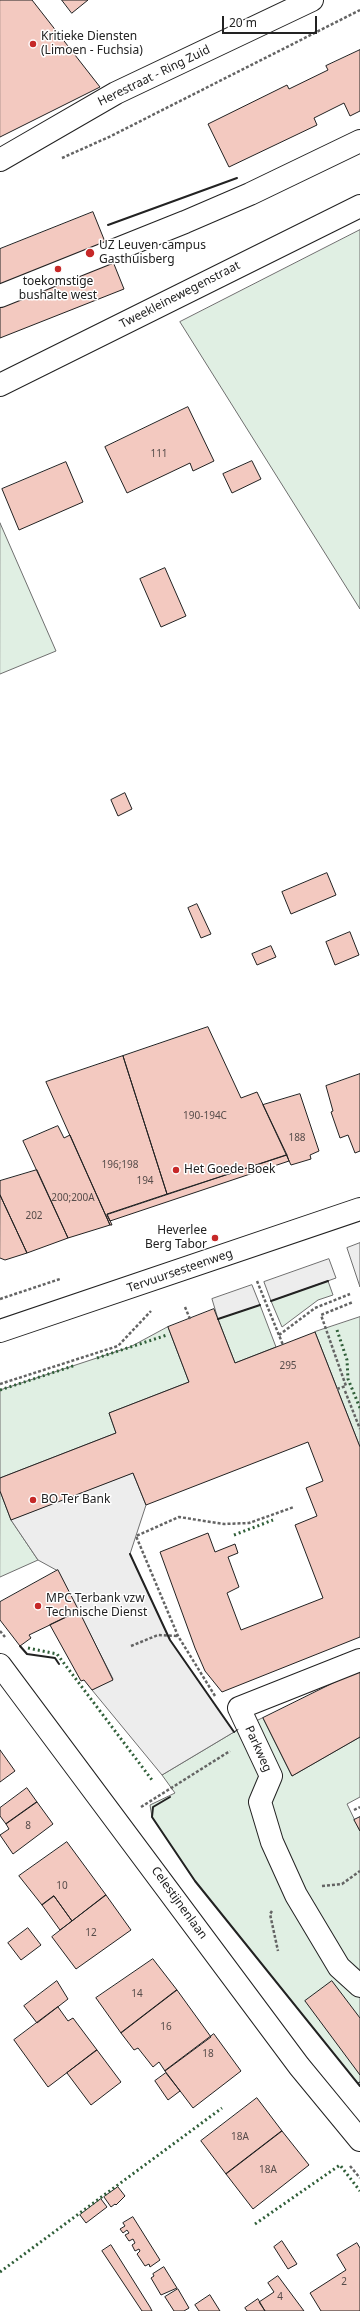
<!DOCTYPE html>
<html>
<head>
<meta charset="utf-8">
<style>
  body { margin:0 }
  #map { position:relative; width:360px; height:2311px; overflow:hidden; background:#fff; font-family:"Noto Sans",sans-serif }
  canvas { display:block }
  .scale { position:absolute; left:222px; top:16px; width:95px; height:18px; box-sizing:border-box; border:2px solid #222; border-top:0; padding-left:5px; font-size:12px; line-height:14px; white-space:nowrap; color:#222; -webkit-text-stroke:3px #fff; paint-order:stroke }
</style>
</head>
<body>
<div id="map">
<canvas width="360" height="2311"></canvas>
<div class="scale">20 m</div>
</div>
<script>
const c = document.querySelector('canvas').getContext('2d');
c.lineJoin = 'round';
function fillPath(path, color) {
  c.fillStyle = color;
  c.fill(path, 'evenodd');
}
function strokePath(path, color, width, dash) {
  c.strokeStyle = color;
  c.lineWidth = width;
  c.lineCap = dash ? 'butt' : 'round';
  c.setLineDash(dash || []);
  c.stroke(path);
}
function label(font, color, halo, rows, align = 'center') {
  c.font = font + ' "Noto Sans",sans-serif';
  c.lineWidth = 3;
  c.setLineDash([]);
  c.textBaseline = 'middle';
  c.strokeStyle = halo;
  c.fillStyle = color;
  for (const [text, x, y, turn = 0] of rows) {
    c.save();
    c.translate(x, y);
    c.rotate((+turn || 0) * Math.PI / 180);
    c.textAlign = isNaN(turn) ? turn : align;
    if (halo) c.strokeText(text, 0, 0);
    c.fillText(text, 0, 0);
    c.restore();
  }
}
const green = new Path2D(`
  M360,230V609L180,322Z
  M0,523L56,651L0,674Z
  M328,1281L333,1295L318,1300L282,1327L271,1301Z
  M260,1305L276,1347L235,1363L218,1319Z
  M360,1317V1447L315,1332Z
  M168,1327L189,1382L109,1413L116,1433L0,1478V1390L130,1347Z
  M0,1491L11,1520L38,1560L0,1577Z
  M263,1718L292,1776L360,1737V1797L347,1804L360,1831V2086L195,1881L152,1817L150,1805L175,1793L162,1775L234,1732Z`);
fillPath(green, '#e0efe3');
strokePath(green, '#6f6f6f', 1);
const parking = new Path2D(`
  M360,1243V1287L347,1248Z
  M329,1259L336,1278L271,1301L264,1282Z
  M252,1285L260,1305L218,1319L212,1299Z
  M133,1473L146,1505L130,1554L170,1640L234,1732L162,1775L92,1690L113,1679L58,1571L38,1560L11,1520Z`);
fillPath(parking, '#ededed');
strokePath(parking, '#6f6f6f', 1);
const building = new Path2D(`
  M0,0H32L100,87L0,137Z
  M62,0H88L72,13Z
  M360,50V111L350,116L344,103L314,118L317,125L229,167L208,124L287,85L289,89L328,70L326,66Z
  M93,212L124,289L0,338V249Z
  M188,407L214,461L193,471L190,463L127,493L105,447Z
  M252,461L261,479L232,493L223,474Z
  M66,462L83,502L19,530L2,489Z
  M165,568L186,616L161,627L140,579Z
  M125,793L132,809L118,816L111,800Z
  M327,873L336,895L291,914L282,892Z
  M197,904L211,934L201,938L188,908Z
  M350,932L359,955L335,965L326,942Z
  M271,946L276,957L257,965L252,954Z
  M208,1027L241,1098L257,1092L287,1155L167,1194L123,1056Z
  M123,1056L167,1194L107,1214L112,1225H110L46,1082Z
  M360,1074V1151L355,1153L348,1135L340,1138L331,1112L333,1111L326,1086Z
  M300,1094L319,1151L310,1155L311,1159L291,1165L263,1105Z
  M58,1126L64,1138L70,1135L110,1225L68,1238L23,1141Z
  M287,1155L289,1161L110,1221L107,1215Z
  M37,1170L68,1238L27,1253L0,1195V1181Z
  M0,1195L27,1253L5,1260L0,1258Z
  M214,1309L235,1363L315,1332L360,1447V1637L222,1692L205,1671L195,1648L160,1552L208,1533L215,1552L235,1544L238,1553L228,1557L239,1587L227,1593L241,1630L323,1598L295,1525L317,1516L306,1488L323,1481L308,1442L146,1505L133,1473L11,1520L0,1491V1478L116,1433L109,1413L189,1382L168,1327Z
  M58,1570L79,1611L29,1635L31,1638L20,1646L0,1620V1602Z
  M79,1611L113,1680L92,1690L84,1680L81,1681L50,1625Z
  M360,1670V1737L292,1776L263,1718Z
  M0,1750L15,1771L0,1782Z
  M27,1788L37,1802L6,1824L0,1816V1808Z
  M37,1802L53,1824L13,1854L0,1835L9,1829L6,1824Z
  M360,1817V1831L354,1820Z
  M67,1842L106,1895L72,1921L54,1896L42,1905L19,1876Z
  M106,1895L131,1930L76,1969L52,1937Z
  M54,1896L72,1921L60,1930L42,1905Z
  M28,1928L41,1945L21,1960L8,1943Z
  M153,1959L177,1990L121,2033L96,1998Z
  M57,1981L68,1999L37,2023L24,2006Z
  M332,1981L360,2018V2075L305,2001Z
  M177,1990L211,2037L165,2071L159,2062L153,2067L138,2048L134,2050L121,2033Z
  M58,2007L68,2021L73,2018L97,2050L48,2087L14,2040Z
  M214,2034L241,2071L193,2108L165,2071Z
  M97,2050L121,2082L91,2105L67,2073Z
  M166,2073L180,2091L168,2100L155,2081Z
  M257,2098L282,2131L226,2174L201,2141Z
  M282,2131L309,2165L253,2209L226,2174Z
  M118,2187L125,2196L116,2205L115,2204L111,2207L104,2197Z
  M101,2199L107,2207L86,2223L80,2215Z
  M133,2217L160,2260L150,2267L149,2264L145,2266L137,2254L140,2251L139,2249L135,2251L132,2245L135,2243L133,2239L129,2241L125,2235L129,2233L127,2230L123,2233L120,2229L125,2226L123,2223Z
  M282,2241L297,2264L288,2269L274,2247Z
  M357,2243L360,2248V2311H321L310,2293L346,2270L337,2255Z
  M111,2245L150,2307L152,2311H142L102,2251Z
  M164,2267L177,2288L161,2295L151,2278L154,2276L153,2274Z
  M278,2276L304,2311H265L259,2302L274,2292L268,2283Z
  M178,2289L189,2308L184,2311H174L165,2297Z
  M210,2295L220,2311H199L195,2305Z
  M258,2299L265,2311H247L245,2308Z`);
fillPath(building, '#f3c9c0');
strokePath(building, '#222', 1);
const minor = new Path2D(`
  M0,160L116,93L312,0
  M0,296L185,222L250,194L360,141
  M0,385L360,206
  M360,1660L239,1708L271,1776L260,1802L272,1842L296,1895L339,1967L360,1986
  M0,1665L299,2066L360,2140`);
const major = new Path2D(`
  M0,1331L360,1209`);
strokePath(minor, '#222', 24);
strokePath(major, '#222', 24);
strokePath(new Path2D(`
  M62,158L109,137L360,10
  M257,1281L283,1345
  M0,1299L60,1279
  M185,1307L190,1319
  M279,1335L315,1308L350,1294
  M0,1384L118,1346L151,1311
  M337,1389L346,1386L321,1315L353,1302
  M345,1391L360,1429
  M0,1631L5,1637
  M131,1646L158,1635L178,1636
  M215,1696L178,1636L136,1536L179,1517L224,1524L249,1523L294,1507
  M141,1807L230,1751
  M354,1810L360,1807
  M322,1886L342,1884L360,1871
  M272,1911L270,1914L278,1951
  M350,2166L360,2178`), '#646464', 2.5, [3, 2]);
strokePath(minor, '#fff', 22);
strokePath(major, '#fff', 22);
strokePath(new Path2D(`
  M337,1330L347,1360L348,1379L360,1408
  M97,1358L167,1335
  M0,1390L76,1365
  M234,1535L273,1520
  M28,1648L57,1654L152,1780
  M255,2224L340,2165L360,2191
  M0,2272L222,2108`), '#2f5e38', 3, [2, 3]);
strokePath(new Path2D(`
  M234,1732L239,1729
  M360,2082L358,2083L360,2086`), '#222', 1, [5, 2]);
strokePath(new Path2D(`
  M108,225L237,178
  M271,1301L328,1281
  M218,1319L260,1305
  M130,1554L170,1640L234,1732
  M20,1646L27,1654L55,1658L59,1664
  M170,1797L153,1807L152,1817L195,1881L360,2086`), '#222', 2);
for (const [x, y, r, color] of [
  [33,44,4,"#c62828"],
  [90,253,5,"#c62828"],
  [58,269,4,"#c62828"],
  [176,1170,4,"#c62828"],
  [215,1238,4,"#c62828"],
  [33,1500,4,"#c62828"],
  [38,1606,4,"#c62828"]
]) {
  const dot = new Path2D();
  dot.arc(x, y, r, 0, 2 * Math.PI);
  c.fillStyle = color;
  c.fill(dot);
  strokePath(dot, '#fff', 1.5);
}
label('10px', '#564c4a', null, [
  ["111",159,454],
  ["190-194C",205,1116],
  ["188",297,1138],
  ["196;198",120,1165],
  ["194",145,1181],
  ["200;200A",73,1198],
  ["202",34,1216],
  ["295",288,1366],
  ["8",28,1826],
  ["10",62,1886],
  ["12",91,1933],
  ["14",137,1994],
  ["16",166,2027],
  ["18",208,2054],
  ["18A",240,2137],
  ["18A",268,2170],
  ["2",344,2282],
  ["4",280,2297]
]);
label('12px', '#222', '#fff', [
  ["Kritieke Diensten",41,37],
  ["(Limoen - Fuchsia)",41,51],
  ["UZ Leuven campus",99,246],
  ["Gasthuisberg",99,260],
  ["toekomstige",58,282,"center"],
  ["bushalte west",58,296,"center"],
  ["Het Goede Boek",184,1170],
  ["Heverlee",207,1231,"right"],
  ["Berg Tabor",207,1245,"right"],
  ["BO Ter Bank",41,1500],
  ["MPC Terbank vzw",46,1599],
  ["Technische Dienst",46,1613]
], 'left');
label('12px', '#222', '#fff', [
  ["Herestraat - Ring Zuid",154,76,-26],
  ["Tweekleinewegenstraat",180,295,-27],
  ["Tervuursesteenweg",180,1271,-19],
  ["Parkweg",258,1749,66],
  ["Celestijnenlaan",179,1903,54]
]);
</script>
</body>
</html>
